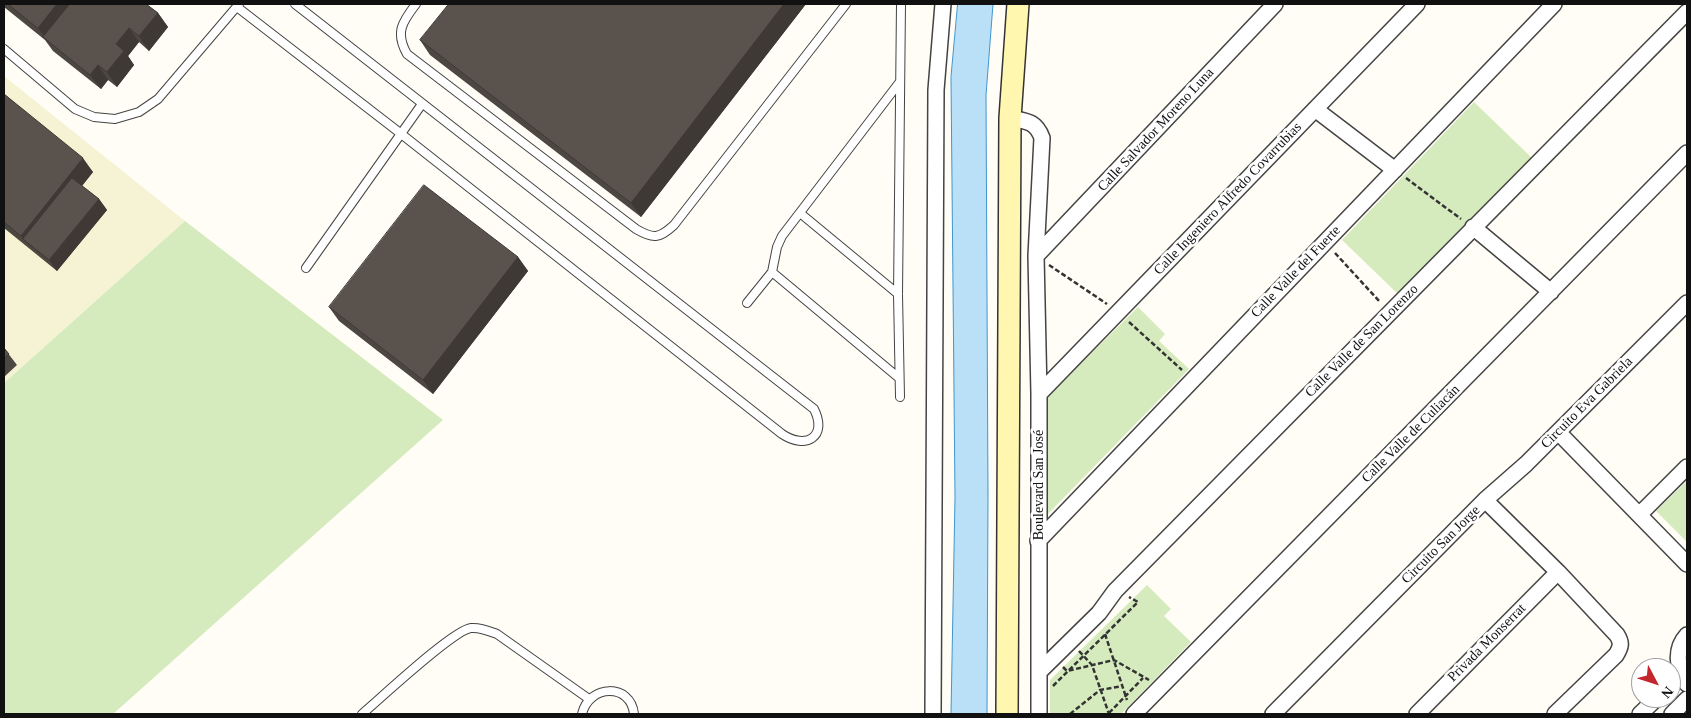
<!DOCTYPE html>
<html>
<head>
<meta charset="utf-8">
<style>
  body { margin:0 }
  #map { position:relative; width:1691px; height:718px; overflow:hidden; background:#fffdf5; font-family:"Times New Roman",serif }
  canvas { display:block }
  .frame { position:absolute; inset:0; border:5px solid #111; pointer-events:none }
  .north { position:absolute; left:1631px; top:658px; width:50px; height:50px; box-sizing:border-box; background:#fff; border:1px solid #a0a0a0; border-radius:50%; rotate:130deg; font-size:14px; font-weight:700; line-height:20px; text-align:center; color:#111 }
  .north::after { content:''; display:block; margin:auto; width:18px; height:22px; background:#c4262e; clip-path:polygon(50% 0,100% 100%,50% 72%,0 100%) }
</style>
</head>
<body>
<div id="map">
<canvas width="1691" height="718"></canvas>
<div class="frame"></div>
<div class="north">N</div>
</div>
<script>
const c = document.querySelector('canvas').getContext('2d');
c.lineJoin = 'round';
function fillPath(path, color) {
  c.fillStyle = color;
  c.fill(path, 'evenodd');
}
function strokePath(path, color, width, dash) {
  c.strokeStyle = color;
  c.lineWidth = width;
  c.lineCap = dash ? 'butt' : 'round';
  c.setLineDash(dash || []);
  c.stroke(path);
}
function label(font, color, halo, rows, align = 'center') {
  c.font = font + ' "Times New Roman",serif';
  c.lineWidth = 5;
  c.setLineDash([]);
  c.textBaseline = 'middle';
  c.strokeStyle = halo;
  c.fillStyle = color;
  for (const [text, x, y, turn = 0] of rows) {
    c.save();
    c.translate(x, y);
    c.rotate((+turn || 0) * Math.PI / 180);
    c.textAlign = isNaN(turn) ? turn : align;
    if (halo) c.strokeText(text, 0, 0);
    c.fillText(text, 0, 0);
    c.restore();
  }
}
fillPath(new Path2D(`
  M4,76L185,221L4,383Z`), '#f6f3d4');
fillPath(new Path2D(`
  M1474,102L1532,158L1400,296L1342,240Z
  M185,221L443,420L113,714H4V383Z
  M1138,307L1165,334L1159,341L1189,369L1048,514L1045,399Z
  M1687,481V542L1656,511Z
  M1147,585L1171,609L1164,616L1191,642L1121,714H1050V680Z`), '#d5ebbd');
const water = new Path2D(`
  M958,4H993L986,95L988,495L987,714H951L955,497L951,77Z`);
fillPath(water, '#b9e0f7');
strokePath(water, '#3f96cf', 1);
const lane = new Path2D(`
  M416,4C402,22 395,33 407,54L636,229C653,239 659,239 674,225L846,4
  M237,7L400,133L782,434C806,450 828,437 814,409L295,4
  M4,49L75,109L94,117L115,119L139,112L158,99L239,4
  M800,213L898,294
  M306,268L422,104
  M772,272L899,378
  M747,303L772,272L777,247L782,236L899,83
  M900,397L898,294L901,4
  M362,714C380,699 453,630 471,628C480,627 489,631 497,634L589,699
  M582,714C589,684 631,683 634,714`);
const street = new Path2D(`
  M1315,109L1395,170
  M1010,118C1026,121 1036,121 1042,138L1036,256L1039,394V714
  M1473,227L1551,292
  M1036,256L1275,4
  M1039,394L1417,4
  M1558,432L1687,564
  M1485,500L1558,572L1617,635C1622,643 1621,647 1616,655L1555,714
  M1639,515L1687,467
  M1038,541L1554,4
  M1687,635C1674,649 1677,669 1687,684
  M1039,672L1099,613L1115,591L1687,12
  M933,714L936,90L943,4
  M1134,714L1687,153
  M1273,714L1485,500L1526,464L1687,303
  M1417,714L1558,572
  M1640,714L1657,698
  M1672,714L1687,699`);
const secondary = new Path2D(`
  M1007,714L1010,118L1018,4`);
strokePath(lane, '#444', 10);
strokePath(street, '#444', 18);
strokePath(secondary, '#333', 24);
strokePath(new Path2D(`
  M1406,178L1461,219
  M1335,253L1380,302
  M1049,265L1107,304
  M1129,322L1182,370
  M1105,634L1127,700
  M1079,651L1092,665L1109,714
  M1063,667L1067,671L1114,660L1149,680
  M1053,686L1138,602L1129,597
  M1109,713L1143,678
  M1070,714L1100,690L1123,686`), '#333', 2.5, [5, 2.5]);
strokePath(lane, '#fff', 8);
strokePath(street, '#fff', 15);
strokePath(secondary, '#fff6b0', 21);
fillPath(new Path2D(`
  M4,4H146L158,13L168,27L149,51L139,42L128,56L134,65L117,87L108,80L101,89L53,51L45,40L4,7Z
  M449,4H806L641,217L430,55L420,40Z
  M4,94L93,172L82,186L99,199L107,210L57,271L4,228Z
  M518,257L528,271L433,394L339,321L329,307Z
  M4,348L17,365L4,377Z`), '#4d4742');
fillPath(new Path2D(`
  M57,4H79L47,40L38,28Z
  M784,4H806L641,217L631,203Z
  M158,13L168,27L149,51L139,36Z
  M129,28L139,42L128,56L134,65L117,87L107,72L116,44Z
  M98,65L108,80L101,89L90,75Z
  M83,158L93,172L33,247L23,239L21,236Z
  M99,199L107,210L57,271L49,260Z
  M518,257L528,271L433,394L423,380Z`), '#3f3936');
const building = new Path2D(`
  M8,4H57L38,28Z
  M70,4H146L158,13L139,36L129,28L116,44L124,51L107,72L98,65L90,75L43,37Z
  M449,4H784L631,203L420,40Z
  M4,94L83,158L21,236L4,222Z
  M72,178L99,199L49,260L23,239Z
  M424,185L518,257L423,380L329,307Z
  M4,348L9,354L4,359Z`);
fillPath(building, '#5a524d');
strokePath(building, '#3f3936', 1);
label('14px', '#111', '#fff', [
  ["Calle Salvador Moreno Luna",1156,130,-47],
  ["Calle Ingeniero Alfredo Covarrubias",1228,199,-46],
  ["Calle Valle del Fuerte",1296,272,-46],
  ["Calle Valle de San Lorenzo",1362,341,-45],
  ["Circuito Eva Gabriela",1587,403,-45],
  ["Calle Valle de Culiacán",1411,434,-45],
  ["Boulevard San José",1039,485,-90],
  ["Circuito San Jorge",1441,545,-45],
  ["Privada Monserrat",1487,643,-45]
]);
</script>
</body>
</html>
